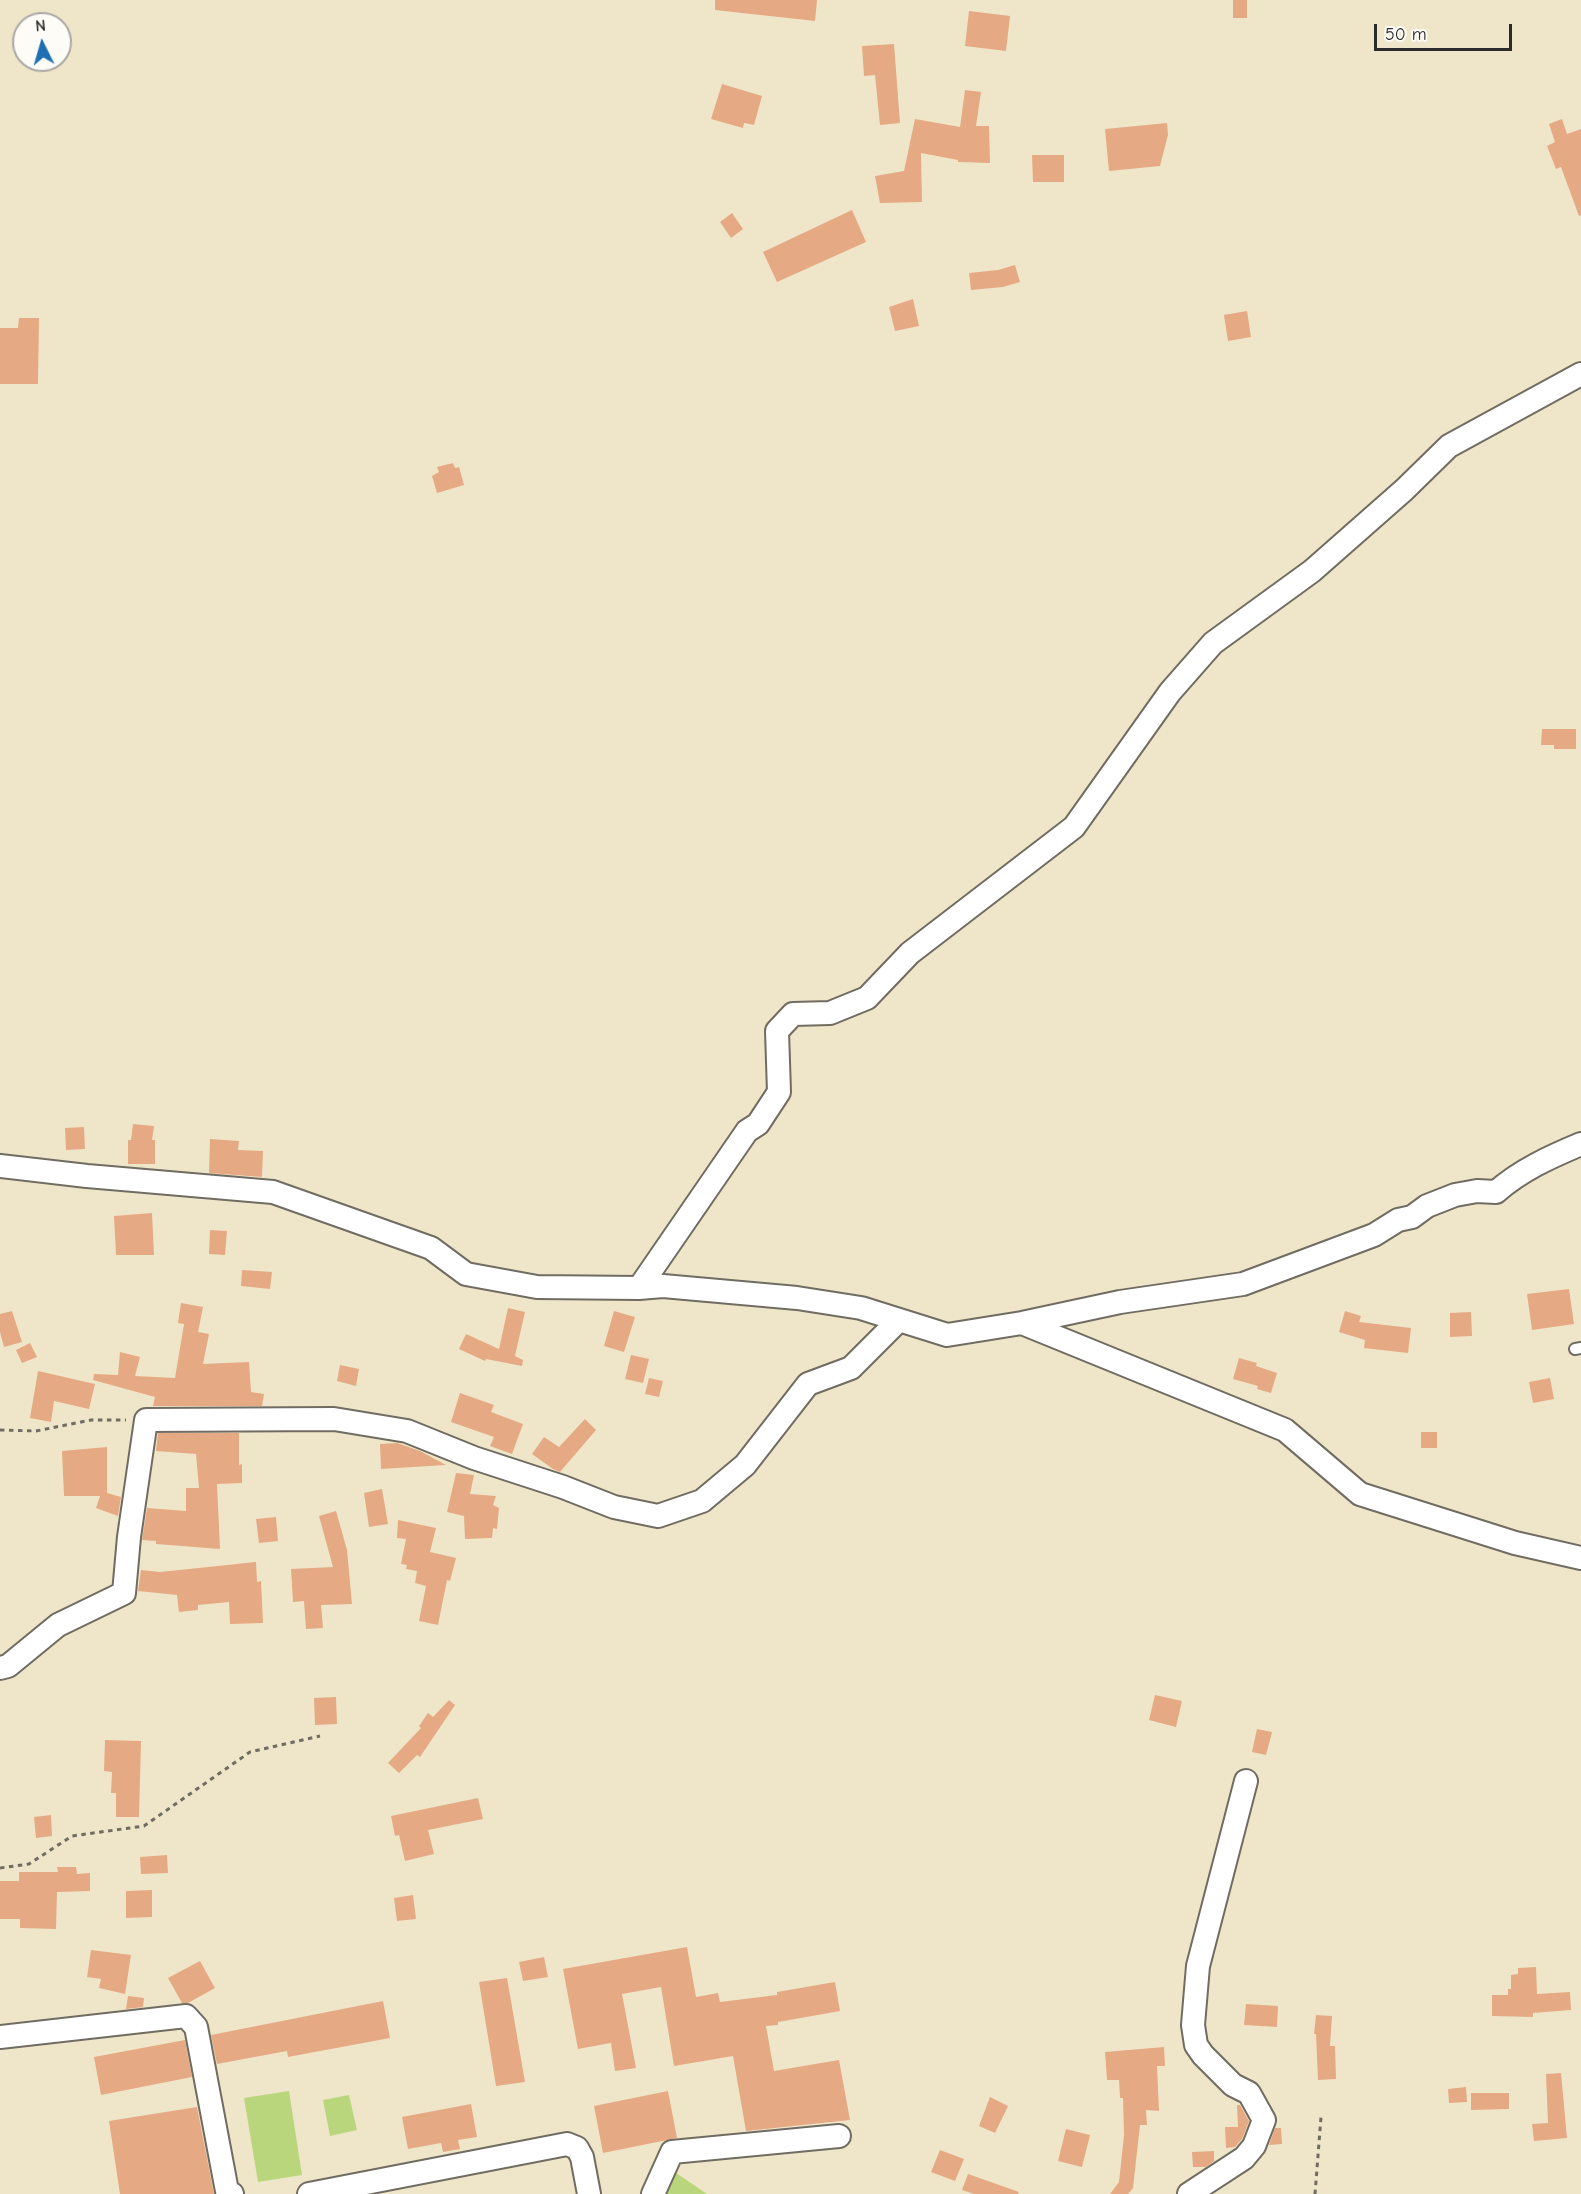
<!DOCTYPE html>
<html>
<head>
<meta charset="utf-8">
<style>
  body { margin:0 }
  #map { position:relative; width:1581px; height:2194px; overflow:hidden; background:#efe6c9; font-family:"Comic Neue",sans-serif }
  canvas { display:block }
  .north { position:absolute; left:12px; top:12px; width:60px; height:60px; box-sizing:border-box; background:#fdfcf7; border:2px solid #a9a8a5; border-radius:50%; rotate:355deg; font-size:16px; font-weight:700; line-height:24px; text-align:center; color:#2b2b2b }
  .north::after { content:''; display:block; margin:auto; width:21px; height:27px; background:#1f6fb2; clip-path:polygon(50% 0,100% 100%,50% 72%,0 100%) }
  .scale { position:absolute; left:1374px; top:24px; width:138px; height:27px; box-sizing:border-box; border:3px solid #2b2b2b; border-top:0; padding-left:8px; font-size:18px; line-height:21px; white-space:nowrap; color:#2b2b2b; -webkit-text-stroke:4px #fdfcf7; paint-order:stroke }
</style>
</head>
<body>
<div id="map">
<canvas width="1581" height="2194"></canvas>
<div class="north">N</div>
<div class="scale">50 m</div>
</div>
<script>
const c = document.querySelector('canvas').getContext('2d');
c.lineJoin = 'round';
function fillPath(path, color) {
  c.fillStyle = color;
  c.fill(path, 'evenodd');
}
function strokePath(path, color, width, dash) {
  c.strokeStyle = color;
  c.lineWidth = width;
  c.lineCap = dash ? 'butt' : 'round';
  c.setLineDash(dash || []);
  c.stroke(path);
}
fillPath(new Path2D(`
  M289,2091L302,2175L258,2182L244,2098Z
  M349,2095L357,2130L330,2136L323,2100Z
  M663,2164L707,2194H652Z`), '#b9d67d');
fillPath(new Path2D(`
  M715,0H817L815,21L715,10Z
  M1233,0H1247V18H1233Z
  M969,11L1010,16L1006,51L965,46Z
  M894,44L900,123L880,125L875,75L864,76L862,46Z
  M722,84L762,96L754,125L744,123L743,128L711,119Z
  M965,90L981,92L976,126H989L990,163L958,162V160L921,153L922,202L880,203L875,176L904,171L915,119L960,127Z
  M1562,119L1567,134L1581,129V215L1579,216L1561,167L1556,169L1547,146L1555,142L1549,124Z
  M1167,123L1168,135L1160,166L1109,171L1105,129Z
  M1032,155H1064V182H1033Z
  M852,210L866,242L777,282L763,252Z
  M732,213L743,229L731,238L720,222Z
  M1015,265L1020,282L1003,287L971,290L969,273L998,270Z
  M913,299L919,326L895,331L889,307Z
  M1247,311L1251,337L1228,341L1224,315Z
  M19,318H39L38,384H0V328H18Z
  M453,463L455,468L459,467L464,485L437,493L432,476L439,472L437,467Z
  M1542,729H1576V749H1554V745H1541Z
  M133,1124L154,1126L152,1140H155V1164H128V1140H131Z
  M84,1127L85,1149L66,1150L65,1128Z
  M210,1139L239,1141L238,1150L263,1151L262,1177L209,1173Z
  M152,1213L154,1255H116L114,1216Z
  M210,1230L227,1231L225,1255L209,1254Z
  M242,1270L272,1272L270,1289L241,1286Z
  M1569,1289L1574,1324L1532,1330L1527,1294Z
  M181,1303L203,1307L198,1332L209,1334L203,1364L249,1362L251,1392L264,1394L262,1406H153L155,1397L93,1380L94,1374L118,1375L120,1352L140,1357L135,1376L175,1378L184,1324L178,1323Z
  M508,1308L525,1312L515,1356L523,1360L522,1366L486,1359L485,1361L459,1349L466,1334L499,1349Z
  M12,1311L22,1342L4,1347L0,1332V1314Z
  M614,1311L635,1317L624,1352L604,1346Z
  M1345,1311L1361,1316L1359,1322L1411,1328L1408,1353L1364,1348L1365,1340L1339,1332Z
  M1471,1312L1472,1336L1450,1337V1313Z
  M30,1343L37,1357L22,1363L16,1350Z
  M631,1355L649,1359L643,1383L625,1379Z
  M1239,1358L1257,1363L1256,1366L1277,1373L1271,1393L1257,1389L1258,1386L1233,1379Z
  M340,1365L359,1369L356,1386L337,1381Z
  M38,1371L95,1384L89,1409L54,1401L51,1422L30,1418Z
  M649,1378L663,1381L659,1397L645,1394Z
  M1550,1378L1554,1399L1533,1403L1529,1382Z
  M460,1393L494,1405L491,1412L523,1424L512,1454L490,1446L494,1437L451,1422Z
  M585,1419L596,1430L560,1472L553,1469L532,1454L544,1437L559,1447Z
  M1421,1432H1437V1448H1421Z
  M158,1433H239V1465L242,1464V1483L217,1484L220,1549L156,1544V1541L142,1540L147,1508L186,1511V1488H199L196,1454L156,1451Z
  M397,1443L420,1451L446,1465L381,1469L380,1444Z
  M107,1447V1493L121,1497L118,1516L96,1508L100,1496H64L62,1451Z
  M456,1473L474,1475L470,1494L496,1496L493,1505L499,1508L497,1529L493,1528L492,1538L465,1539L464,1516L447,1512Z
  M382,1489L388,1524L369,1527L364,1493Z
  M336,1511L347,1550L352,1604L321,1605L323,1628L306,1629L304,1601L293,1602L291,1569L333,1567L319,1516Z
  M276,1517L278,1541L259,1543L256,1519Z
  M398,1520L436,1528L430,1552L456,1558L450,1581L447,1580L438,1625L419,1621L426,1586L415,1583L417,1571L406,1569L407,1565L401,1564L406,1539L397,1538Z
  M256,1562L257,1582L261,1581L263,1623L230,1624L229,1602L198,1605V1610L179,1612L177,1595L138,1591L141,1570L160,1572Z
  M1155,1695L1182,1701L1176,1727L1149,1720Z
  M336,1697L337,1724L315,1725L314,1698Z
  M449,1700L455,1705L420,1757L417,1755L399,1773L388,1763L421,1728L419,1726L428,1713L433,1717Z
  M1257,1729L1272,1732L1266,1755L1252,1752Z
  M105,1740L141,1741L139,1817H116V1793H111L112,1772L104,1771Z
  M478,1798L483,1819L428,1830L434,1854L405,1861L399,1835L395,1836L391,1816Z
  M51,1815L52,1836L36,1838L34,1817Z
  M167,1855L168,1873L141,1874L140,1857Z
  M57,1867H76L77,1874L90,1873V1891L57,1892L56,1929L20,1928V1919H0V1881H19V1872H58Z
  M152,1890V1917L126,1918V1891Z
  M413,1895L416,1919L397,1921L394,1898Z
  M687,1947L696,1997L718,1993L720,2002L777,1995V1992L835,1982L840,2011L778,2022V2025L766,2026L774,2071L839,2060L850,2120L746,2131L733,2056L674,2066L661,1987L622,1994L636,2068L615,2071L611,2043L578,2049L563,1969Z
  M91,1950L131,1955L125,1994L99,1988L101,1979L87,1977Z
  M544,1957L548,1977L523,1981L519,1962Z
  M200,1961L215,1988L188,2003H182L168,1978Z
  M1536,1967L1537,1994L1570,1992L1571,2010L1533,2013V2017L1492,2016V1995H1508V1989H1511V1975L1518,1974V1968Z
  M507,1978L525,2082L496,2086L479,1982Z
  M128,1996L144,1998L143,2007L126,2009Z
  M383,2001L390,2038L288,2057L287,2051L217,2064L211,2035Z
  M1246,2004L1278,2006L1277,2027L1244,2025Z
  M1316,2015L1332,2016L1330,2046H1335L1336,2079L1318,2080L1316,2034H1314Z
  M185,2040L192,2077L101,2095L94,2057Z
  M1164,2047L1165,2066H1157L1159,2111L1146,2110L1147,2125H1140L1133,2188L1128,2194H1110L1119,2182L1124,2135L1123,2098H1120L1119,2080H1107L1105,2052Z
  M1561,2073L1567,2138L1534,2141L1532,2124L1548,2123L1546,2074Z
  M1466,2087L1467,2102L1449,2103L1448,2089Z
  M668,2091L677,2138L603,2153L594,2106Z
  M1471,2093H1509V2109L1471,2110Z
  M990,2097L1008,2106L995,2133L979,2126Z
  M471,2104L477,2137L458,2140L460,2149L443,2152L441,2143L408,2149L402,2117Z
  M1237,2105H1240L1249,2121L1242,2139L1235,2147L1226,2148L1225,2127H1238Z
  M197,2107L214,2194H120L109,2121Z
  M1275,2128H1281L1282,2144L1269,2145Z
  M1066,2129L1090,2135L1082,2167L1058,2161Z
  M940,2150L964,2159L955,2181L931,2172Z
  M1214,2151V2161L1206,2167H1193L1192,2152Z
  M968,2174L1019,2192L1018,2194H974L962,2190Z`), '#e5aa84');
const lane = new Path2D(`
  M1575,1349L1581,1348`);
const street = new Path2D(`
  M0,1166L87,1176L273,1192L431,1248L466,1274L537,1287L639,1288L663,1286L797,1298L861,1308L947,1335L1022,1323L1120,1302L1243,1284L1374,1235L1398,1220L1412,1217L1427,1206L1455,1195L1477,1191L1496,1192C1521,1170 1550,1157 1581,1144
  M639,1288L747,1131L758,1124L779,1092L777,1031L793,1014L830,1013L867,998L910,953L1074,827L1170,692L1213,643L1312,571L1404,490L1449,446L1581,374
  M1022,1323L1285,1430L1360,1494L1515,1543L1581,1558
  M0,1668L8,1666L58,1625L124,1593L129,1537L146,1420L334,1419L407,1431L474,1458L563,1487L614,1507L658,1516L702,1501L745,1465L808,1384L851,1368L899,1320
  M0,2037L186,2016L196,2027L227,2191L232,2194
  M309,2194L567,2144L577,2148L582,2157L589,2194
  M653,2194L672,2152L839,2136
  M1189,2194L1244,2158L1254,2146L1264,2120L1249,2093L1233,2085L1203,2055L1196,2045L1193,2025L1198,1966L1246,1781`);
strokePath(lane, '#706c62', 14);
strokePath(street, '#706c62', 26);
strokePath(new Path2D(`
  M0,1430L36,1431L91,1420H126
  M0,1868L29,1864L72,1836L144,1826L250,1752L320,1736
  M1315,2194L1321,2117`), '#706c62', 3, [4.5, 4.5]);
strokePath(lane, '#fff', 10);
strokePath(street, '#fff', 22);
</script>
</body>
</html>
